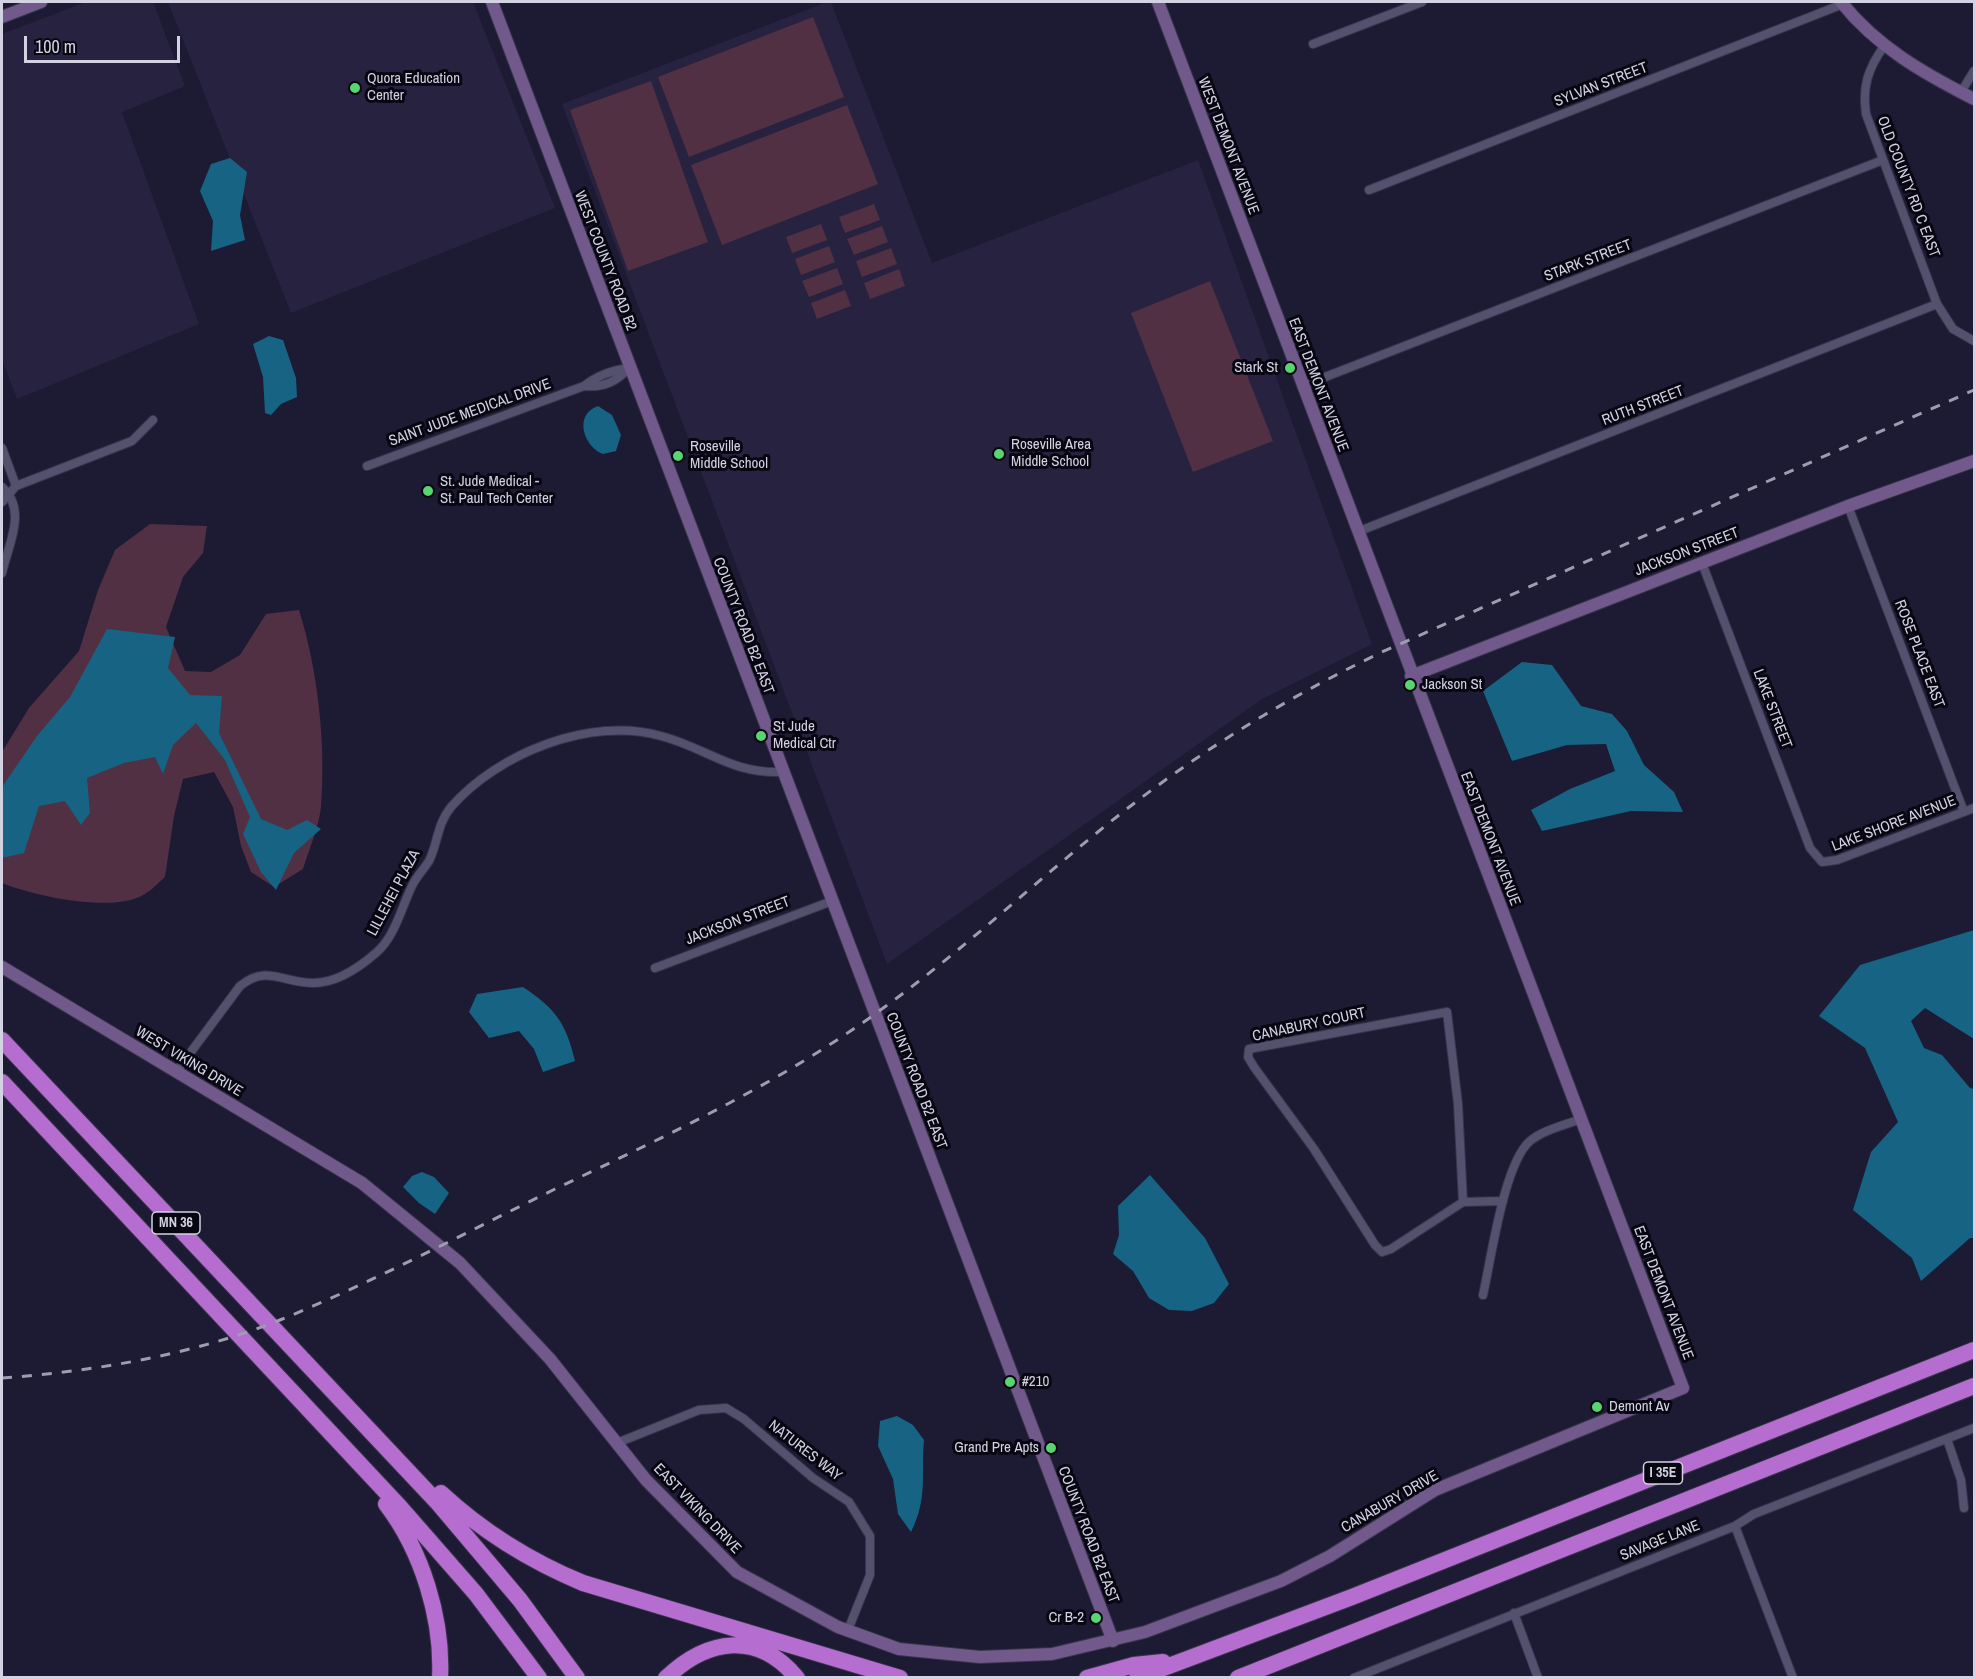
<!DOCTYPE html>
<html>
<head>
<meta charset="utf-8">
<style>
  body { margin:0 }
  #map { position:relative; width:1976px; height:1679px; overflow:hidden; background:#1d1a33; font-family:"Archivo Narrow",sans-serif }
  canvas { display:block }
  .frame { position:absolute; inset:0; border:3px solid #d2d2e3; pointer-events:none }
  .scale { position:absolute; left:24px; top:36px; width:156px; height:27px; box-sizing:border-box; border:3px solid #d2d2e3; border-top:0; padding-left:8px; font-size:18px; line-height:21px; white-space:nowrap; color:#d2d2e3; -webkit-text-stroke:4px #080611; paint-order:stroke }
</style>
</head>
<body>
<div id="map">
<canvas width="1976" height="1679"></canvas>
<div class="frame"></div>
<div class="scale">100 m</div>
</div>
<script>
const c = document.querySelector('canvas').getContext('2d');
c.lineJoin = 'round';
function fillPath(path, color) {
  c.fillStyle = color;
  c.fill(path, 'evenodd');
}
function strokePath(path, color, width, dash) {
  c.strokeStyle = color;
  c.lineWidth = width;
  c.lineCap = dash ? 'butt' : 'round';
  c.setLineDash(dash || []);
  c.stroke(path);
}
function label(font, color, halo, rows, align = 'center') {
  c.font = font + ' "Archivo Narrow",sans-serif';
  c.lineWidth = 6;
  c.setLineDash([]);
  c.textBaseline = 'middle';
  c.strokeStyle = halo;
  c.fillStyle = color;
  for (const [text, x, y, turn = 0] of rows) {
    c.save();
    c.translate(x, y);
    c.rotate((+turn || 0) * Math.PI / 180);
    c.textAlign = isNaN(turn) ? turn : align;
    if (halo) c.strokeText(text, 0, 0);
    c.fillText(text, 0, 0);
    c.restore();
  }
}
fillPath(new Path2D(`
  M86,2H153L185,86L122,112L199,324L17,399L2,359V34Z
  M168,2H473L555,208L291,313Z
  M827,2H831L932,263L1198,160L1372,644L1262,699L887,964L562,104Z`), '#262240');
fillPath(new Path2D(`
  M813,17L844,97L689,157L658,77Z
  M651,81L708,242L628,271L570,110Z
  M847,105L878,184L722,245L691,165Z
  M874,204L880,220L845,233L839,217Z
  M821,224L827,240L792,253L786,237Z
  M882,226L888,242L854,255L847,239Z
  M829,246L835,262L801,275L795,259Z
  M891,248L897,264L862,277L856,261Z
  M837,268L843,284L809,297L802,281Z
  M899,269L905,286L870,299L864,283Z
  M1210,281L1273,441L1193,472L1131,313Z
  M845,290L851,306L817,319L811,303Z
  M150,524L207,526L203,553L183,577L166,627L185,671L211,672L240,655L266,614L299,610C318,671 326,743 321,807C319,827 309,849 303,869L274,887L251,872L241,846L233,807L214,772L183,779L174,816L165,877C158,883 151,891 143,895C112,913 34,896 2,883V752L29,708L79,651L98,590L115,550Z`), '#513043');
fillPath(new Path2D(`
  M230,158L247,172L240,215L245,240L211,251L213,221L200,191L211,164Z
  M269,336L283,340L296,378L297,397L281,404L271,415L265,413L263,377L253,344Z
  M598,406L612,415L621,435L616,451L603,454C585,448 572,415 598,406Z
  M107,629L175,637L168,668L190,695L222,696L219,733L261,819L287,830L307,820L321,829L294,853L276,890L261,872L243,834L250,817L225,760L196,723L173,745L163,774L155,757L124,763L87,778L90,813L81,825L65,801L39,806L24,853L2,858V787L37,736L70,697Z
  M1522,662L1552,665L1581,706L1612,714L1627,731L1644,765L1674,792L1683,812L1631,811L1542,831L1531,810L1570,789L1615,771L1606,744L1567,745L1512,761L1483,691Z
  M1974,930V1039L1925,1008L1911,1021L1924,1048L1942,1055L1970,1088L1974,1089V1238H1970L1921,1281L1912,1258L1853,1210L1871,1152L1898,1122L1865,1048L1819,1016L1860,965Z
  M523,987C556,1009 566,1023 575,1061L543,1072L534,1049L519,1031L489,1038L469,1012L477,994Z
  M422,1172L434,1177L449,1193L435,1214L419,1203L403,1187L412,1176Z
  M1150,1175L1205,1238L1229,1284L1214,1303L1192,1311L1169,1310L1149,1298L1133,1271L1113,1254L1119,1235L1118,1206Z
  M897,1416L913,1425L924,1440C921,1476 928,1498 911,1532L898,1514L893,1479L878,1446L880,1421Z`), '#166384');
const street = new Path2D(`
  M1313,44L1422,2
  M1884,46C1868,69 1862,86 1866,114L1937,304L1953,329L1974,341
  M1961,92L1974,71
  M1369,190L1843,4
  M584,386C603,388 616,382 629,368
  M1302,386L1883,160
  M2,448L16,486
  M367,466L584,386C598,375 612,370 630,368
  M2,487C28,510 8,545 2,573
  M2,502L16,486L132,441L153,420
  M1848,506L1964,812
  M1357,532L1937,304
  M1702,563L1810,848L1822,862L1837,860L1974,808
  M655,968L832,901
  M1447,1012L1458,1104L1463,1202L1391,1249L1382,1252L1375,1245L1314,1149L1254,1067L1248,1057L1249,1049Z
  M176,1072L240,986C267,964 283,983 313,983C336,983 360,967 377,952C396,935 402,905 413,884C417,876 424,869 429,861C438,843 437,824 451,807C498,753 591,716 661,736C707,748 731,774 782,772
  M1463,1202L1503,1201
  M1483,1295C1491,1260 1504,1163 1530,1141C1543,1130 1565,1125 1581,1119
  M1947,1439L1961,1480L1964,1508
  M617,1443L699,1410L726,1408L744,1419L813,1478L849,1502L870,1536V1575L848,1630
  M1735,1526L1793,1678
  M1514,1613L1538,1678
  M1354,1678L1735,1526L1754,1514L1974,1428`);
const secondary = new Path2D(`
  M492,2L1113,1641
  M1841,2C1877,47 1923,73 1974,99
  M2,17L41,2
  M1411,676L1848,506L1974,461
  M2,967L362,1183L460,1263L550,1359L646,1480L737,1572L838,1627L899,1649L980,1657L1052,1654L1145,1632L1281,1581L1330,1556L1435,1490L1683,1388L1158,2`);
const highway = new Path2D(`
  M2,1040L438,1503L520,1600L577,1678
  M2,1082L400,1507L476,1594L539,1678
  M441,1493C483,1532 530,1561 583,1583L900,1678
  M386,1504C422,1551 443,1619 440,1678
  M666,1678C708,1638 758,1631 797,1678
  M1087,1678L1134,1665L1163,1662
  M1137,1678L1352,1597L1974,1350
  M1238,1678L1974,1386`);
strokePath(street, '#38354a', 10);
strokePath(secondary, '#38354a', 14);
strokePath(highway, '#38354a', 18);
strokePath(street, '#54516f', 8);
strokePath(secondary, '#71598c', 12);
strokePath(highway, '#b56dd0', 16);
strokePath(new Path2D(`
  M2,1378C96,1371 192,1355 280,1320C373,1282 463,1234 553,1190C668,1135 783,1082 886,1006C982,936 1067,851 1164,781C1233,731 1305,689 1382,652L1974,390`), '#9e9db0', 3, [10, 10]);
for (const [x, y, r, color] of [
  [355,88,6,"#57d570"],
  [1290,368,6,"#57d570"],
  [999,454,6,"#57d570"],
  [678,456,6,"#57d570"],
  [428,491,6,"#57d570"],
  [1410,685,6,"#57d570"],
  [761,736,6,"#57d570"],
  [1010,1382,6,"#57d570"],
  [1597,1407,6,"#57d570"],
  [1051,1448,6,"#57d570"],
  [1096,1618,6,"#57d570"]
]) {
  const dot = new Path2D();
  dot.arc(x, y, r, 0, 2 * Math.PI);
  c.fillStyle = color;
  c.fill(dot);
  strokePath(dot, '#080611', 2);
}
for (const [x, y, w] of [
  [176,1223,48],
  [1663,1473,39]
]) {
  const box = new Path2D();
  box.roundRect(x - w / 2, y - 11, w, 22, 4.5);
  c.fillStyle = '#080611';
  c.fill(box);
  strokePath(box, '#d2d2e3', 1.5);
}
label('bold 14px', '#d2d2e3', null, [
  ["MN 36",176,1223],
  ["I 35E",1663,1473]
]);
label('15px', '#d2d2e3', '#080611', [
  ["Quora Education",367,79],
  ["Center",367,96],
  ["Stark St",1278,368,"right"],
  ["Roseville Area",1011,445],
  ["Middle School",1011,462],
  ["Roseville",690,447],
  ["Middle School",690,464],
  ["St. Jude Medical -",440,482],
  ["St. Paul Tech Center",440,499],
  ["Jackson St",1422,685],
  ["St Jude",773,727],
  ["Medical Ctr",773,744],
  ["#210",1022,1382],
  ["Demont Av",1609,1407],
  ["Grand Pre Apts",1039,1448,"right"],
  ["Cr B-2",1084,1618,"right"]
], 'left');
label('15px', '#d2d2e3', '#080611', [
  ["SYLVAN STREET",1601,85,-21],
  ["WEST DEMONT AVENUE",1228,146,69],
  ["OLD COUNTY RD C EAST",1908,187,69],
  ["WEST COUNTY ROAD B2",605,261,69],
  ["STARK STREET",1588,261,-21],
  ["EAST DEMONT AVENUE",1318,385,69],
  ["RUTH STREET",1643,406,-21],
  ["SAINT JUDE MEDICAL DRIVE",470,413,-20],
  ["JACKSON STREET",1687,552,-21],
  ["COUNTY ROAD B2 EAST",743,626,69],
  ["ROSE PLACE EAST",1919,654,69],
  ["LAKE STREET",1772,709,69],
  ["LAKE SHORE AVENUE",1894,824,-21],
  ["EAST DEMONT AVENUE",1490,839,69],
  ["LILLEHEI PLAZA",394,893,-62],
  ["JACKSON STREET",738,921,-21],
  ["CANABURY COURT",1309,1025,-12],
  ["WEST VIKING DRIVE",189,1062,31],
  ["COUNTY ROAD B2 EAST",916,1081,69],
  ["EAST DEMONT AVENUE",1663,1293,69],
  ["NATURES WAY",805,1451,38],
  ["CANABURY DRIVE",1390,1502,-30],
  ["EAST VIKING DRIVE",697,1509,46],
  ["COUNTY ROAD B2 EAST",1088,1535,69],
  ["SAVAGE LANE",1660,1541,-22]
]);
</script>
</body>
</html>
